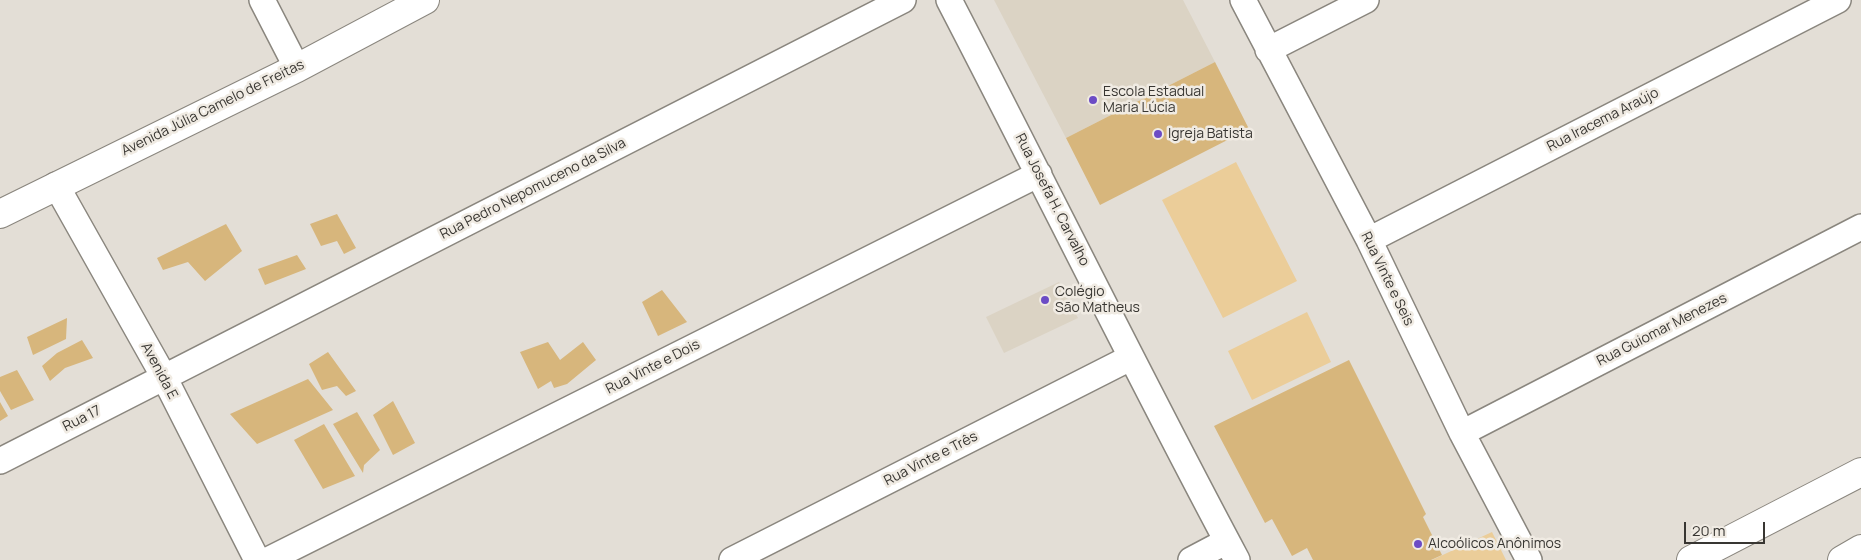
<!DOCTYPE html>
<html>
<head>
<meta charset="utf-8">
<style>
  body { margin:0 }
  #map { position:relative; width:1861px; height:560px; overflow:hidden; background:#e3ded6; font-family:Manrope,sans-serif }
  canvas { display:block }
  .scale { position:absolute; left:1684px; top:522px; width:81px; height:22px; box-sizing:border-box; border:2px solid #383632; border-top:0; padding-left:6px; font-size:15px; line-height:18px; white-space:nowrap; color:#383632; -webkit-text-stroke:4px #f0ebe3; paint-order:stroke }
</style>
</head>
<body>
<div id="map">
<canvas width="1861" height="560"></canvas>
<div class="scale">20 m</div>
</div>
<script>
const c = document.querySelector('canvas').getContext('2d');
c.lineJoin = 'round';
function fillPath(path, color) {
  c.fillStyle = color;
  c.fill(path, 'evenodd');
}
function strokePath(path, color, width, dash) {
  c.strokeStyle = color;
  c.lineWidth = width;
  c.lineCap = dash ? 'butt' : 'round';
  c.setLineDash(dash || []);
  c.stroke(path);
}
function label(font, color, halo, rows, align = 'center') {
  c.font = font + ' Manrope,sans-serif';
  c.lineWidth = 5;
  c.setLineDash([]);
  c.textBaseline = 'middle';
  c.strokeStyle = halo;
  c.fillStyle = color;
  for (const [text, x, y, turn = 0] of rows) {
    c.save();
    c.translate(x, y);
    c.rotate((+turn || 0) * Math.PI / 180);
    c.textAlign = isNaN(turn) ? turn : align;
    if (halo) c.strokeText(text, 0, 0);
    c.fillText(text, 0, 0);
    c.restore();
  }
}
fillPath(new Path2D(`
  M994,0H1183L1215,62L1066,138Z
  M1059,282L1078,318L1004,353L986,317Z`), '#dbd3c4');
fillPath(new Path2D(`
  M1236,162L1297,281L1223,318L1162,200Z
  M1307,312L1331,362L1252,400L1228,351Z
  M1492,532L1506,560H1432Z`), '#ebcd99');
fillPath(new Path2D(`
  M1215,62L1249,129L1100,205L1066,138Z
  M337,214L356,248L344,254L337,241L321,246L310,224Z
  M226,224L242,251L205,281L188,262L163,270L157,258Z
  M297,255L306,269L265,285L258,269Z
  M662,290L687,322L658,336L642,302Z
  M67,318L66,339L33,355L27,337Z
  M82,340L93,358L65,368L50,381L42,366L57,353Z
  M548,342L560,360L583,342L596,360L567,384L554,388L551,381L538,389L520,352Z
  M328,352L356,391L346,396L337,386L322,390L309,364Z
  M1349,360L1426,514L1423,517L1442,555L1431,560H1313L1307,548L1292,556L1272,519L1265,523L1214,426Z
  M17,370L34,400L11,410L0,391V377Z
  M308,379L333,410L257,444L230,414Z
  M393,401L415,443L393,455L373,415Z
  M0,402L8,416L0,421Z
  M357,412L380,450L364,465L363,473L333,424Z
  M324,424L355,476L323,489L294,440Z`), '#d7b67c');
const minor = new Path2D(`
  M262,0L297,68
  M949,0C1046,187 1138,375 1237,560
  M1243,0L1369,240L1462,433L1529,560
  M1268,50L1366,0
  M56,185L164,377L257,560
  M1369,240L1838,0
  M1462,433L1861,227
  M0,461L903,0
  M268,560L1039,174
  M732,560L1130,358
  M1191,560L1227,541`);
const tertiary = new Path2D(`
  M0,214L297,68L425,0
  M1691,560L1861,472
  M1842,560L1861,549`);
strokePath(minor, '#8a867e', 28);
strokePath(tertiary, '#8a867e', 30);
strokePath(minor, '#fff', 25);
strokePath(tertiary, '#fff', 28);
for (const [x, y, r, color] of [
  [1093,100,5,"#6c4cc5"],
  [1158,134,5,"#6c4cc5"],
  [1045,300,5,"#6c4cc5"],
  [1418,544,5,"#6c4cc5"]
]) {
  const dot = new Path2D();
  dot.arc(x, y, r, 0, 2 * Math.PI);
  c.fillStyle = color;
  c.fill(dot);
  strokePath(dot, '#f0ebe3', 2);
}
label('14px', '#383632', '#f0ebe3', [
  ["Escola Estadual",1103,92],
  ["Maria Lúcia",1103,108],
  ["Igreja Batista",1168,134],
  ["Colégio",1055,292],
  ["São Matheus",1055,308],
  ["Alcoólicos Anônimos",1428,544]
], 'left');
label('14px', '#383632', '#f0ebe3', [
  ["Avenida Júlia Camelo de Freitas",213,108,-26],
  ["Rua Iracema Araújo",1603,120,-27],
  ["Rua Pedro Nepomuceno da Silva",533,189,-27],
  ["Rua Josefa H. Carvalho",1052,200,63],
  ["Rua Vinte e Seis",1387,279,64],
  ["Rua Guiomar Menezes",1662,330,-27],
  ["Rua Vinte e Dois",653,367,-27],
  ["Avenida E",159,371,62],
  ["Rua 17",82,419,-27],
  ["Rua Vinte e Três",931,459,-27]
]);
</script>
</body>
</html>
